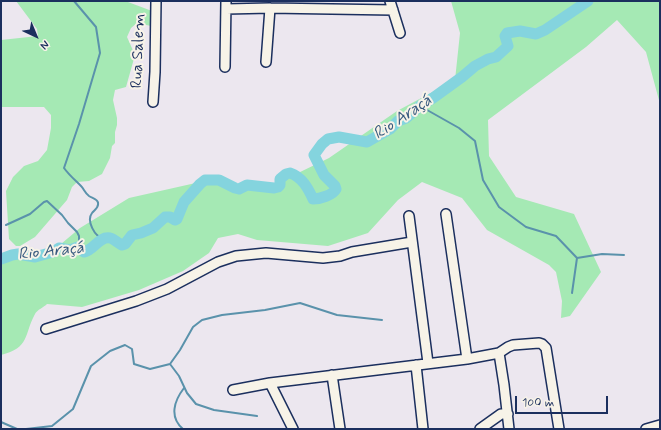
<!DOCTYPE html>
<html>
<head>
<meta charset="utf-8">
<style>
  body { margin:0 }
  #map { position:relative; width:661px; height:430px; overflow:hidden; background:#ece7ef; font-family:Mynerve,sans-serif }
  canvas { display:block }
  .frame { position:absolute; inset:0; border:2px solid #1b2f5e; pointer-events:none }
  .north { position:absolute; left:16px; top:16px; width:40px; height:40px; -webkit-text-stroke:3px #f7f3e8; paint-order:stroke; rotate:136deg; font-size:11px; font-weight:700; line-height:16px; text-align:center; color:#1b2f5e }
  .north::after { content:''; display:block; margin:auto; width:14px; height:18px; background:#1b2f5e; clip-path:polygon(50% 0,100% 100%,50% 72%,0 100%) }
  .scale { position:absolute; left:515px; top:396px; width:93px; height:18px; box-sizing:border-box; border:2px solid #1b2f5e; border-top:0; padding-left:5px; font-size:12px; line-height:14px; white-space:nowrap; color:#1b2f5e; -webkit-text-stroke:3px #f7f3e8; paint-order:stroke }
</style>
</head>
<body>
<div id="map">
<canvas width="661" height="430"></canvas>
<div class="frame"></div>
<div class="north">N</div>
<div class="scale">100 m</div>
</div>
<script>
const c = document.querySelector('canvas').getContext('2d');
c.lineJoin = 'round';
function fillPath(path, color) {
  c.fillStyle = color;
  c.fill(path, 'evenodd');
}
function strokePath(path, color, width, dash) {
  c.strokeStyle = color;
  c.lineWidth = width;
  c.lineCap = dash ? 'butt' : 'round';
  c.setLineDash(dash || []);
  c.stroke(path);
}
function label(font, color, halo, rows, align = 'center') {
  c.font = font + ' Mynerve,sans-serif';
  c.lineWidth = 4;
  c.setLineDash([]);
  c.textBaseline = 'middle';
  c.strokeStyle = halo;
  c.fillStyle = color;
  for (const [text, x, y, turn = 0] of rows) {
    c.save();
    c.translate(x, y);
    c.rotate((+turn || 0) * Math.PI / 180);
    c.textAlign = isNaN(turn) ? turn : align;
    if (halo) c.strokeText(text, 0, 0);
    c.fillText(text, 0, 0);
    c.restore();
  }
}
fillPath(new Path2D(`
  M16,1H115L128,2L152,11L151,26L137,23L131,28L127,37L135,55L126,87L115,90L113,100L117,118V125L115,132V143L112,146L110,158L102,174L89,181L77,182L72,187L67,200L35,237L20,246H16L9,239L6,191L13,177L24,166L38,161L47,150L51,128V115L44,107H1V40L38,36L37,29Z
  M451,1H660V104L646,52L617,20L586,47L488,120L489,156L516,197L574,214L601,272L570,316L561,318L562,301L556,272L549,265L487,230L462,198L422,182L398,200L368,233L328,246L257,240L238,234L218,238L209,253L183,271L139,290L82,307L47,304C44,307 37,310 35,314C24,334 30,348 1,355V258L8,254L55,249L80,228L129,198L209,180L265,189L329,158L397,111L455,80L460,33Z`), '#a5e9b4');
strokePath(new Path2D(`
  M74,1L96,27L100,53L79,124L64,168C69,175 75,180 81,186C84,189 85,193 89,196C92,198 98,199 98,203C99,208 94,210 92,213C86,221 95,237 103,238
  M420,106L459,128L475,141L483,180L499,207L526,227L556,236L577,258L572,293
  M6,225L30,214L44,202L47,201L62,215L68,223L77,232L79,236V248
  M577,258L602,254L624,255
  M170,364L179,376L187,393L196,404L214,410L257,416
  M1,422L17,429
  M26,429L52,426L73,409L91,366L110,351L125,345L132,349L134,364L150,369L170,364L180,350L193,327L202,320L222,315L265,310L300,303L337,315L382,320
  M183,429C169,417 174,401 184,388`), '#5a92ab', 2);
strokePath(new Path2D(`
  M1,259L12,255L18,254L35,257L53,252L59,248L70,250L78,247L84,252C94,250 99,236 110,238C114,239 118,243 122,245L125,244L132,235L141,233L153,228L165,217H170L175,220L177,219L184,202L200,184L205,180H219L235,188L239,189L247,185L274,188L278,187L280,185V179L286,174L290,173C302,177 308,188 313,199C320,199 333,195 336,189L335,186L324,175L314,155L322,144L328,139L339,137L367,142L390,129L398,121L406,118L420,106L433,98L462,77L475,66L488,59L496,57L508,46L505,36L507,33L520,31L536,34L545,30L588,1`), '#84d4de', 11);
const minor = new Path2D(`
  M390,1L400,33
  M226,9L270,8L393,10
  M266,62L270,8
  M225,67L226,1
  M153,102L155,72L156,1
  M446,214L467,359
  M409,216L428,363
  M46,329L136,301L167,289L218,262L236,256L266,253L323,258L340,256L352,252L412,242
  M499,353L504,385L509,429
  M416,365L423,429
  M332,375L340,429
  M270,383L293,429
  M233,390L270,383L467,359L499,353L508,347L513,345L539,343L542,344L546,348L559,429
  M480,429L501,414H508
  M646,429L660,425`);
strokePath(minor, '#1b2f5e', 12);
strokePath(minor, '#f7f3e8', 9);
label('16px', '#1b2f5e', '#f7f3e8', [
  ["Rua Salem",139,51,-88]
]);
label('italic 17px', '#35587e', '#f7f3e8', [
  ["Rio Araçá",403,118,-34],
  ["Rio Araçá",51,252,-6]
]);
</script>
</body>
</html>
